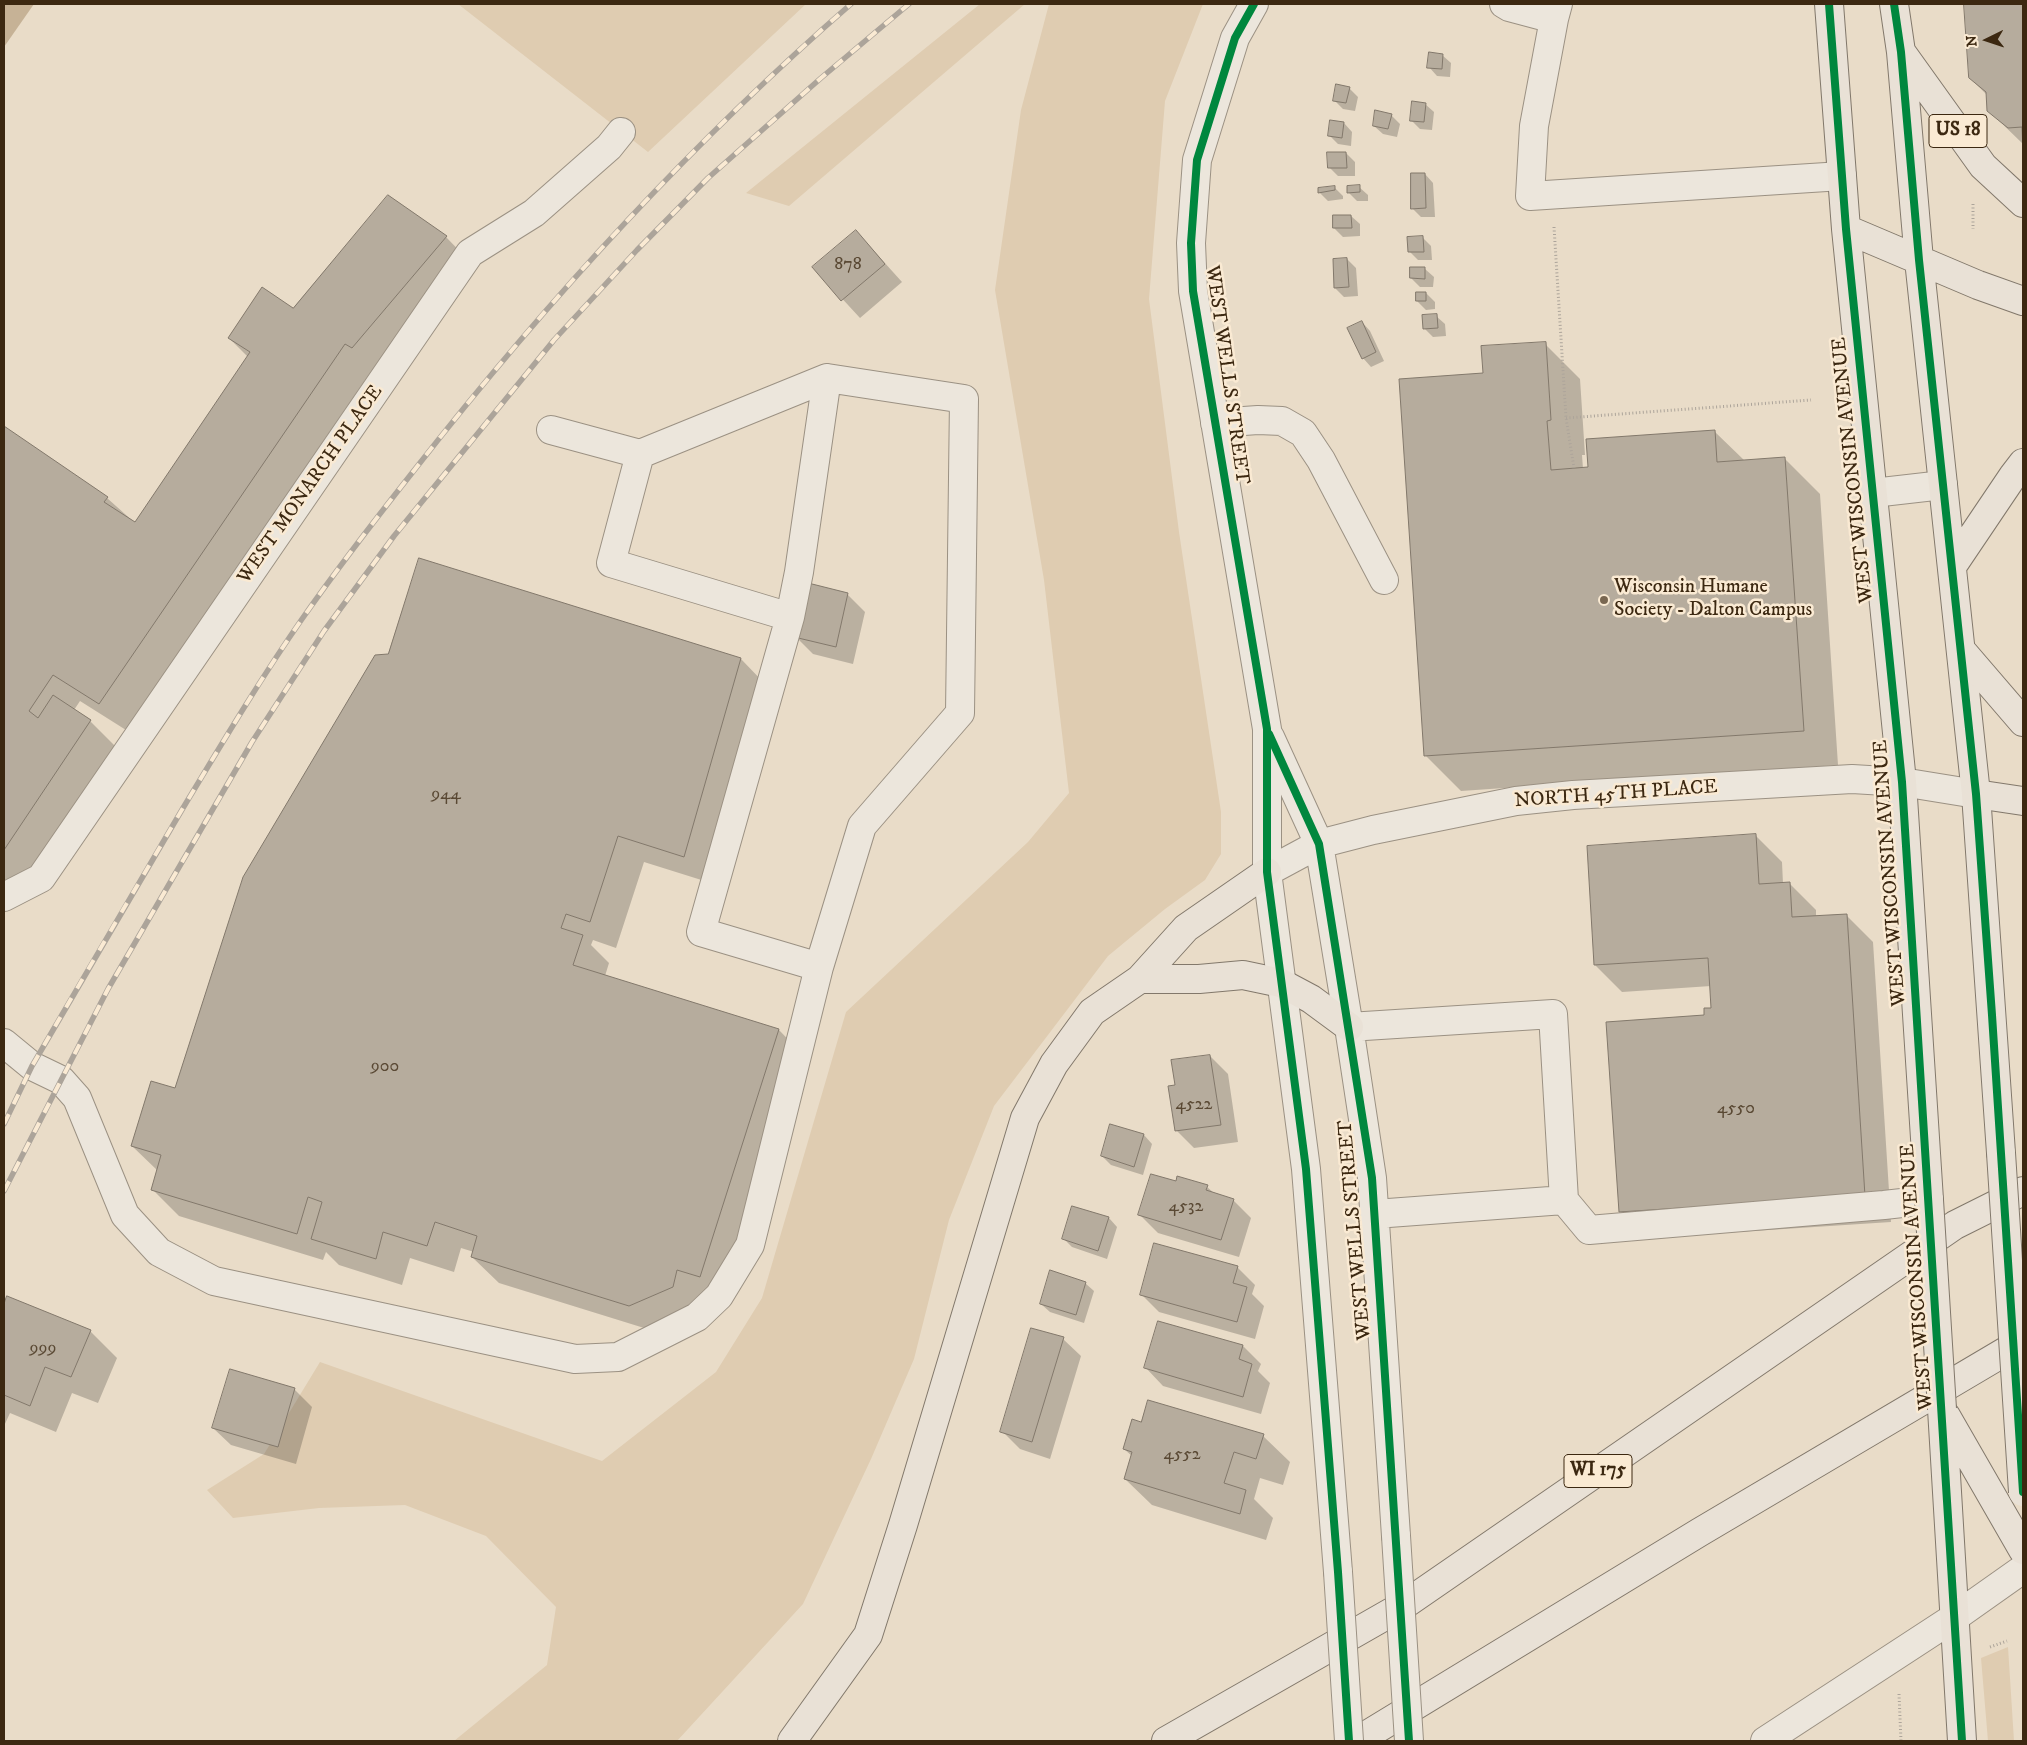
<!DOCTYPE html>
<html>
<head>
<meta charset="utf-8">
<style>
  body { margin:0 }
  #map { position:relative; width:2027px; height:1745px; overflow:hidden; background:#e9dcc8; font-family:"IM FELL DW Pica",serif }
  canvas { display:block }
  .frame { position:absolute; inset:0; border:5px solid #3c2811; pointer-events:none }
  .north { position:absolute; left:1962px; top:15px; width:50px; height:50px; -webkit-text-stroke:4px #faead3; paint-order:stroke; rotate:266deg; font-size:14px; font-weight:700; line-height:20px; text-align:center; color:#3c2811 }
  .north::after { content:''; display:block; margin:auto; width:18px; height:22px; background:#3c2811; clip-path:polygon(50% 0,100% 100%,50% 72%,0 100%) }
</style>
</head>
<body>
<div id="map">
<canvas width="2027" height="1745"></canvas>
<div class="frame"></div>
<div class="north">N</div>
</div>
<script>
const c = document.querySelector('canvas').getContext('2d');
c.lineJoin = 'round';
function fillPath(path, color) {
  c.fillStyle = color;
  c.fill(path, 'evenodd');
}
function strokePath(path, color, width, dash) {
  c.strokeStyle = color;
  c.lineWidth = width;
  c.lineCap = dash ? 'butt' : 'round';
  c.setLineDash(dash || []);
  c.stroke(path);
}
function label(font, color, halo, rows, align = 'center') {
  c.font = font + ' "IM FELL DW Pica",serif';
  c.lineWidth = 5;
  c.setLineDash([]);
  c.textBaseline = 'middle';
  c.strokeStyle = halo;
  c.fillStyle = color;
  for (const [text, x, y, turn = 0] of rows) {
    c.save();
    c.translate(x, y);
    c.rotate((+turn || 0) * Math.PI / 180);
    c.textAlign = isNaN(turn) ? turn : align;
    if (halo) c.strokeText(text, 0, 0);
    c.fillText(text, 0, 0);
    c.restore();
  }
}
fillPath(new Path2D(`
  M458,4H806L648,152Z
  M980,4H1025L789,206L746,193Z
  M1049,4H1203L1165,101L1149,299L1179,532L1221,812V854L1205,880L1165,909L1108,956L994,1106L949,1220L914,1359L871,1459L803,1604L677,1741H454L547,1665L556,1607L486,1536L405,1505L319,1508L233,1518L207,1490L264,1454L320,1362L602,1461L716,1372L762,1298L846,1012L1028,842L1069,793L1044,580L995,290L1021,110Z
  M2008,1647L2014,1741H1988L1981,1658Z`), '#dfccb1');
fillPath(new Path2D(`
  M4,4H34L4,47Z`), '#c6b296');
fillPath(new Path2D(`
  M1966,4H2023V144L1988,110L1987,95L1970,78Z
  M1442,55L1451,63L1450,77L1437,76L1429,67Z
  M1349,88L1358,97L1355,111L1343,109L1334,100Z
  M1425,104L1434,112L1432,130L1420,129L1411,120Z
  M1391,115L1400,124L1397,137L1383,134L1374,126Z
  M1344,123L1352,132L1351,146L1338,144L1329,135Z
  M1346,153L1355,162V176H1338L1329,167Z
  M1425,174L1433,183L1435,217H1421L1412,208Z
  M1334,187L1343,196V199L1328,201L1319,192Z
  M1359,187L1368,195V201H1357L1349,193Z
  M1351,216L1360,224V236L1343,237L1334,228Z
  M856,231L902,282L860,318L813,267Z
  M446,237L472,264L379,374L372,370L126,730L80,701L74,710L90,721L117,748L20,892L4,880V427L107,498L135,523L248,357L229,338L294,310Z
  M1423,238L1431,246L1432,260H1418L1410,252Z
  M1347,259L1356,268L1358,296L1344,297L1335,288Z
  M1425,269L1434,277L1433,287H1420L1411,278Z
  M1426,293L1435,302V309L1426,310L1417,301Z
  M1436,316L1445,324L1446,336L1433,337L1424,328Z
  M1362,322L1370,331L1384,361L1371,367L1363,358Z
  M1545,344L1580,379L1585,455H1582L1583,469L1715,432L1745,461L1785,459L1820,494L1838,765L1461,791L1426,756L1485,374Z
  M847,594L865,612L853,664L813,654L795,636Z
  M741,659L767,686L711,883L644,862L616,948L593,940L591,945L609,963L605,976L779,1030L805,1057L727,1303L657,1332L499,1283L472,1257L474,1252L461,1248L454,1272L410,1258L402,1285L339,1265L326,1252L323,1260L179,1216L152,1189L158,1171L132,1146L176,1090Z
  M1755,835L1782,862L1783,884L1789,883L1816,910V917L1846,915L1873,942L1891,1222L1646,1238L1620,1211L1706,1016L1712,1009L1711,986L1622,992L1595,965Z
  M1210,1056L1228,1074L1238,1142L1194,1148L1176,1130Z
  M1111,1125L1144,1135L1152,1144L1143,1175L1111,1165L1102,1156Z
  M1207,1187L1215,1194L1233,1200L1251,1218L1239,1257L1158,1233L1140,1215Z
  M1109,1218L1117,1227L1107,1259L1072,1247L1063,1238Z
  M1237,1267L1255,1285L1252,1294L1264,1306L1255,1339L1159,1312L1141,1294Z
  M1085,1283L1094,1291L1084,1323L1050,1312L1041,1304Z
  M8,1297L90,1331L117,1358L98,1403L72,1393L56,1432L10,1413L4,1426V1307Z
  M1063,1339L1081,1356L1050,1459L1020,1449L1002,1431Z
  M1243,1346L1261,1364L1258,1371L1270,1383L1261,1414L1163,1386L1146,1368Z
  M294,1389L312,1407L296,1464L231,1445L213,1428Z
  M1263,1436L1290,1462L1283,1485L1260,1478L1254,1499L1273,1518L1266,1540L1152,1505L1125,1479L1132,1456L1124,1449Z`), '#0003');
const building = new Path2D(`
  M1964,4H2023V151L2022,127L2008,128L1987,111L1986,92L1969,78Z
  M1429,52L1443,54L1442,69L1427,68Z
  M1336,84L1350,87L1346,103L1333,101Z
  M1412,101L1426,103L1424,122L1410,121Z
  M1375,110L1392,114L1388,129L1373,126Z
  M1330,120L1344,122L1342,138L1328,136Z
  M1327,152H1346L1347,168H1328Z
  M1411,173H1425L1426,208L1411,209Z
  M1360,185V192L1347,193V186Z
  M1335,186V190L1318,193V188Z
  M388,195L447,236L352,348L345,344L99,704L53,675L29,711L38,718L53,695L91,720L4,850V426L108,497L104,502L135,522L250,352L228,338L262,287L293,308Z
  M1333,215H1351L1352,228H1333Z
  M856,230L885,264L841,301L812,267Z
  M1423,236L1424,252H1408L1407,237Z
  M1347,258L1349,287L1334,288L1333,259Z
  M1410,267H1425V279L1410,278Z
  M1416,292H1426V301H1416Z
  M1437,314L1438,328L1423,329L1422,315Z
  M1362,321L1376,352L1362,359L1347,328Z
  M1546,342L1551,420L1547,421L1551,470L1588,467L1586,439L1715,430L1717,462L1785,457L1804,731L1424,756L1399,379L1483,373L1481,346Z
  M419,558L741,658L684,857L618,836L590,922L566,914L561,928L583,935L573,965L779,1029L700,1277L677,1270L673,1287L629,1306L471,1257L477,1236L435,1222L427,1246L383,1232L376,1259L311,1239L322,1202L308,1197L297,1234L151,1190L161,1155L131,1146L151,1081L175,1088L243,877L375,655L388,654Z
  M808,583L848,593L836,647L794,637Z
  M1756,834L1759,884L1790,882L1792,917L1847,914L1865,1196L1619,1212L1606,1022L1704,1015V1008H1711L1708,958L1594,965L1587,846Z
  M1210,1055L1221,1125L1175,1131L1168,1086L1175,1085L1171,1060Z
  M1110,1124L1144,1134L1134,1167L1101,1156Z
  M1151,1174L1176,1181L1177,1176L1208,1185L1206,1190L1234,1199L1221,1240L1138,1215Z
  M1072,1206L1109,1217L1098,1251L1062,1239Z
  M1154,1243L1238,1266L1233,1283L1247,1287L1237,1322L1140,1295Z
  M1050,1270L1086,1282L1076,1315L1040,1304Z
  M7,1296L91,1330L71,1377L45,1367L30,1406L4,1395V1304Z
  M1158,1321L1243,1345L1239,1359L1252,1364L1243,1397L1144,1368Z
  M1031,1328L1064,1337L1032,1442L1000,1432Z
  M230,1369L295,1388L278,1447L212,1428Z
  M1148,1400L1264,1434L1256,1459L1234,1452L1224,1483L1246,1490L1240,1514L1124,1479L1132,1452L1123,1449L1132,1419L1141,1422Z`);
fillPath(building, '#b6ac9d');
strokePath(building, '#82786b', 1);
const minor = new Path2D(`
  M1254,4L1235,38L1197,160L1191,243L1193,291L1267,729V872L1306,1169L1338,1572
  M1504,4L1509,7L1554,19L1558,4
  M1554,19L1534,126L1530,196L1842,176
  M1215,423L1258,420L1282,421L1303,433L1321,460L1384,580
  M551,430L640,454
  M1873,493L1943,485
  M790,617L611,563L640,454L827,378
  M1270,737L1319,844L1349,1027L1372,1178L1396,1536
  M1267,872L1319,844L1373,830L1516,801L1573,795L1852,779L1902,782L1976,794
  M4,897L41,878L470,253L534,213L609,147L621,132
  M1349,1027L1553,1014L1564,1200L1375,1214
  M4,1043L32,1066L61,1080L77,1098L125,1215L159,1252L214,1281L575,1359L618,1357L697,1317L719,1296L750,1245L819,967L862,826L960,713L964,399L827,378L799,572L790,617L701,932L819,967
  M1564,1200L1589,1230L1884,1205L1929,1200
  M1765,1741L1955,1617L2023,1569`);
const major = new Path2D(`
  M1829,4L1846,229L1902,782L1929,1200
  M1894,4L1901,52L1919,260L1976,794L2001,1153
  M1902,53L1983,166L2023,203
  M1846,229L1978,285L2023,301
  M1953,565L2013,476L2023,463
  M1942,1409L1962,1741
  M1946,1416L2023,1550`);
const highway = new Path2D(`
  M1961,650L2023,722
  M1976,794L2023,801
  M1140,979H1199L1243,975L1281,983L1311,999L1349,1027
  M792,1741L868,1635L903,1525L1025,1118L1054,1064L1092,1012L1140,979L1186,928L1267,872
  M1166,1741L1404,1605L1955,1225L2023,1191
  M1357,1741L1700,1532L2023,1341`);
strokePath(minor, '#9b9183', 30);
strokePath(major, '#82786b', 30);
strokePath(highway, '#82786b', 30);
strokePath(new Path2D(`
  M1973,204V229
  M1554,227L1566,418L1574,468
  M1566,418L1811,400
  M1990,1647L2007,1641
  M1899,1694L1901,1741`), '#aca49a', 3, [1, 2.5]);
strokePath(minor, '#ece6dc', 28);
strokePath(major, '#e9e1d6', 28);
strokePath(highway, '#e9e1d6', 28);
const rail = new Path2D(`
  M4,1124L32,1066C82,980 132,894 183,808C221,745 259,681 302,619C337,569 374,521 412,473C544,304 689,145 851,4
  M4,1191L108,989L252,742L324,631L394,536L554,340L637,250L708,178L821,78L909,4`);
strokePath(rail, '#aca49a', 5.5);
strokePath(rail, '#faead3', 4, [11]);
const minorBridge = new Path2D(`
  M1396,1536L1409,1741
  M1338,1572L1349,1741`);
const majorBridge = new Path2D(`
  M2001,1153L2023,1492
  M1929,1200L1942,1409`);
strokePath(minorBridge, '#9b9183', 30, []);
strokePath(majorBridge, '#82786b', 30, []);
strokePath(minorBridge, '#ece6dc', 28);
strokePath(majorBridge, '#e9e1d6', 28);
strokePath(new Path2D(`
  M1254,4L1235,38L1197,160L1191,243L1193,291L1267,729V872L1306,1169L1338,1572L1349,1741
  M1829,4L1846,229L1902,782L1962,1741
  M1894,4L1901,52L1919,260L1976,794L1992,1015L2023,1492
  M1269,734L1319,844L1372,1178L1409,1741`), '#00873e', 8);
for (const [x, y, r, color] of [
  [1604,600,5,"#796751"]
]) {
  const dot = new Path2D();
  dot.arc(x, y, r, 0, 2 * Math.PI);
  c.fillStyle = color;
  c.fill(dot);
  strokePath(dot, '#faead3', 2);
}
label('18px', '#5a4934', null, [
  ["878",848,265],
  ["944",446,795],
  ["900",385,1067],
  ["4522",1194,1105],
  ["4550",1736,1109],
  ["4532",1186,1207],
  ["999",43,1349],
  ["4552",1182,1455]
]);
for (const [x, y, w] of [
  [1958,131,58],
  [1598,1471,68]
]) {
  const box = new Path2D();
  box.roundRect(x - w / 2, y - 16.5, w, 33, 4);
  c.fillStyle = '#faead3';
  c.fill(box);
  strokePath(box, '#3c2811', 1);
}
label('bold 19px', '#3c2811', null, [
  ["US 18",1958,131],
  ["WI 175",1598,1471]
]);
label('20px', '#3c2811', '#faead3', [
  ["WEST WELLS STREET",1226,375,82],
  ["WEST WISCONSIN AVENUE",1854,470,-96],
  ["WEST MONARCH PLACE",311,485,-55],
  ["NORTH 45TH PLACE",1616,795,-4],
  ["WEST WISCONSIN AVENUE",1891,873,-94],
  ["WEST WELLS STREET",1356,1230,-95],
  ["WEST WISCONSIN AVENUE",1918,1277,-94]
]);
label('20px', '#3c2811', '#faead3', [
  ["Wisconsin Humane",1614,588],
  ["Society - Dalton Campus",1614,611]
], 'left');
</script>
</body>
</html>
